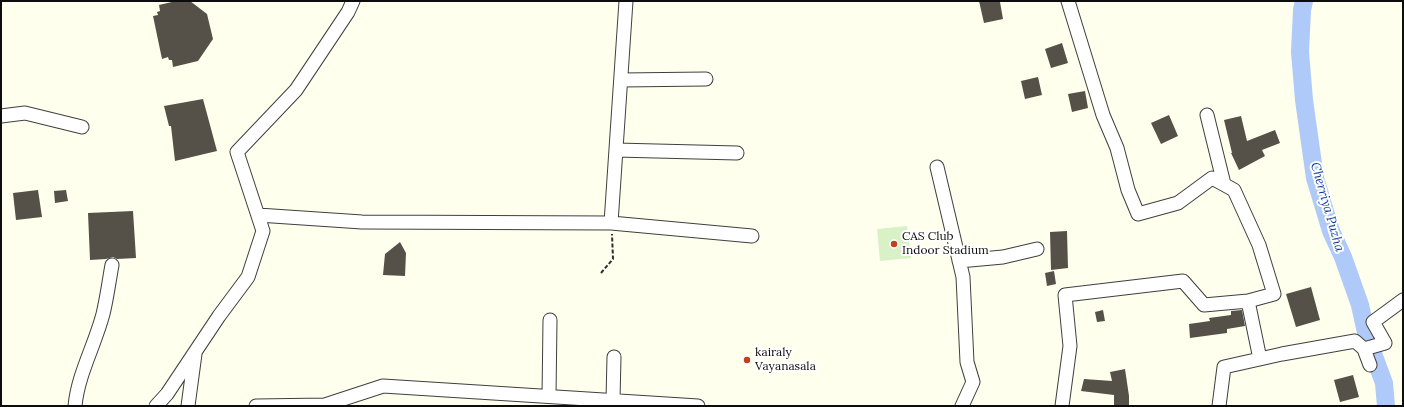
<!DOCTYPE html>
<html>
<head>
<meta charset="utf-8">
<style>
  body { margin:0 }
  #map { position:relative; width:1404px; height:407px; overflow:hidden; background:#feffec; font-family:Lora,serif }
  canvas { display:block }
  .frame { position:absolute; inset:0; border:2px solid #0c0c0c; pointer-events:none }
</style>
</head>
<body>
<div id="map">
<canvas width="1404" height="407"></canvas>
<div class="frame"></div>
</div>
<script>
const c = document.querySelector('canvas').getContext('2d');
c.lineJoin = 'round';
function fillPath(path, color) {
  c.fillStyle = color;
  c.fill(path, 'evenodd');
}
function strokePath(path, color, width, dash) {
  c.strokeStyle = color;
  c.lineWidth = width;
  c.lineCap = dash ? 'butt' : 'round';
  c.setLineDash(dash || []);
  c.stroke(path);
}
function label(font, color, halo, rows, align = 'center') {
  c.font = font + ' Lora,serif';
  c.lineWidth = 4;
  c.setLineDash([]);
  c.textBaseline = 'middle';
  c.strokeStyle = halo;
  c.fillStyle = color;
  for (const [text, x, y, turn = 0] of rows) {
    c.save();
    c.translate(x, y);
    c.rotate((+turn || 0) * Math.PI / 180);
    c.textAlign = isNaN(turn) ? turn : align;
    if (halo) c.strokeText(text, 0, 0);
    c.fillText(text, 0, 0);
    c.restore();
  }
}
fillPath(new Path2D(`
  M907,226L911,258L880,261L877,229Z`), '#d8f1c7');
strokePath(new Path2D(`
  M1304,1L1302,10L1300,52L1304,100L1315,178L1331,231L1343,257L1360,305L1367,337L1384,383L1386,406`), '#afcaf8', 18);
fillPath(new Path2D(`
  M176,1H190L207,14L213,39L198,61L173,67L172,60H169L168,57L162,59L153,16L158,15L157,12L160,11L159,5Z
  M979,1L1000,2L1003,19L984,23Z
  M1062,43L1068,63L1051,68L1045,49Z
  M1038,77L1042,95L1025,99L1021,81Z
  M1085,91L1088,108L1072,112L1068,94Z
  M203,99L217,151L175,161L171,126H169L164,106Z
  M1169,115L1178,136L1161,144L1151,123Z
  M1241,116L1247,141L1275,130L1280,143L1262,150L1265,156L1239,170L1231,153H1232L1224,120Z
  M38,190L42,217L16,220L13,193Z
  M66,190L68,201L55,203L54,191Z
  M133,211L136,258L117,259L113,257L106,259L90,260L88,213Z
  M1067,231L1068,268L1051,270L1050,232Z
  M400,242L406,253L405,276L383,275L385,254Z
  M1054,271L1056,284L1047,286L1045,273Z
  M1311,287L1320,320L1296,327L1286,294Z
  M1103,310L1105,321L1097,322L1095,312Z
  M1242,310L1245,326L1227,329V333L1190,338L1189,324L1210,321L1209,318L1231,315V311Z
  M1125,369L1129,396V406H1114V395L1081,391L1084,379L1112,381L1110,372Z
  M1353,375L1359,397L1340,402L1334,380Z`), '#555148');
const minor = new Path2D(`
  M1068,1L1103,115L1117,148L1128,190L1138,214L1178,203L1212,178L1234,190L1259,245L1274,294L1248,301L1260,359
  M621,80L706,79
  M1207,115L1224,184
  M1,116L25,113L82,127
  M616,150L737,153
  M937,167L963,277L967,362L973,382L962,406
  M258,215L362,222L611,223L626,1
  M611,223L752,236
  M959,261L1003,257L1037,249
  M1364,349L1385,343L1373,322L1403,300
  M549,396L550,320
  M613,400L614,357
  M75,406C78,374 95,345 103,314C107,298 109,281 112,265
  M156,406L167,394L219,316L248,277L263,231L237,152L296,90L348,12L353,1
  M188,406L195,354
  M256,406L325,405L383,386L698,406
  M1062,406L1070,346L1065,295L1183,281L1204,305L1248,301
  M1219,406L1224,367L1282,354L1355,341L1364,349L1370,365`);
strokePath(minor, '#3f3f3f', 15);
strokePath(new Path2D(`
  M601,273L613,259L612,234`), '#2e2e2e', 2, [4, 2]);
strokePath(minor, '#fff', 13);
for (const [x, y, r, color] of [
  [894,244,4,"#c04121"],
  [747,360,4,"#c04121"]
]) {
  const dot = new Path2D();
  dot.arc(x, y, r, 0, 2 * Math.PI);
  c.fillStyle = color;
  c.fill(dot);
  strokePath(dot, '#fff', 1.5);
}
label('12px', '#0c0c0c', '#fff', [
  ["CAS Club",902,237],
  ["Indoor Stadium",902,251],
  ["kairaly",755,353],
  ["Vayanasala",755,367]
], 'left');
label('italic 13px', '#133fa1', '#fff', [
  ["Cherriya Puzha",1327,207,74]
]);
</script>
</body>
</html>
